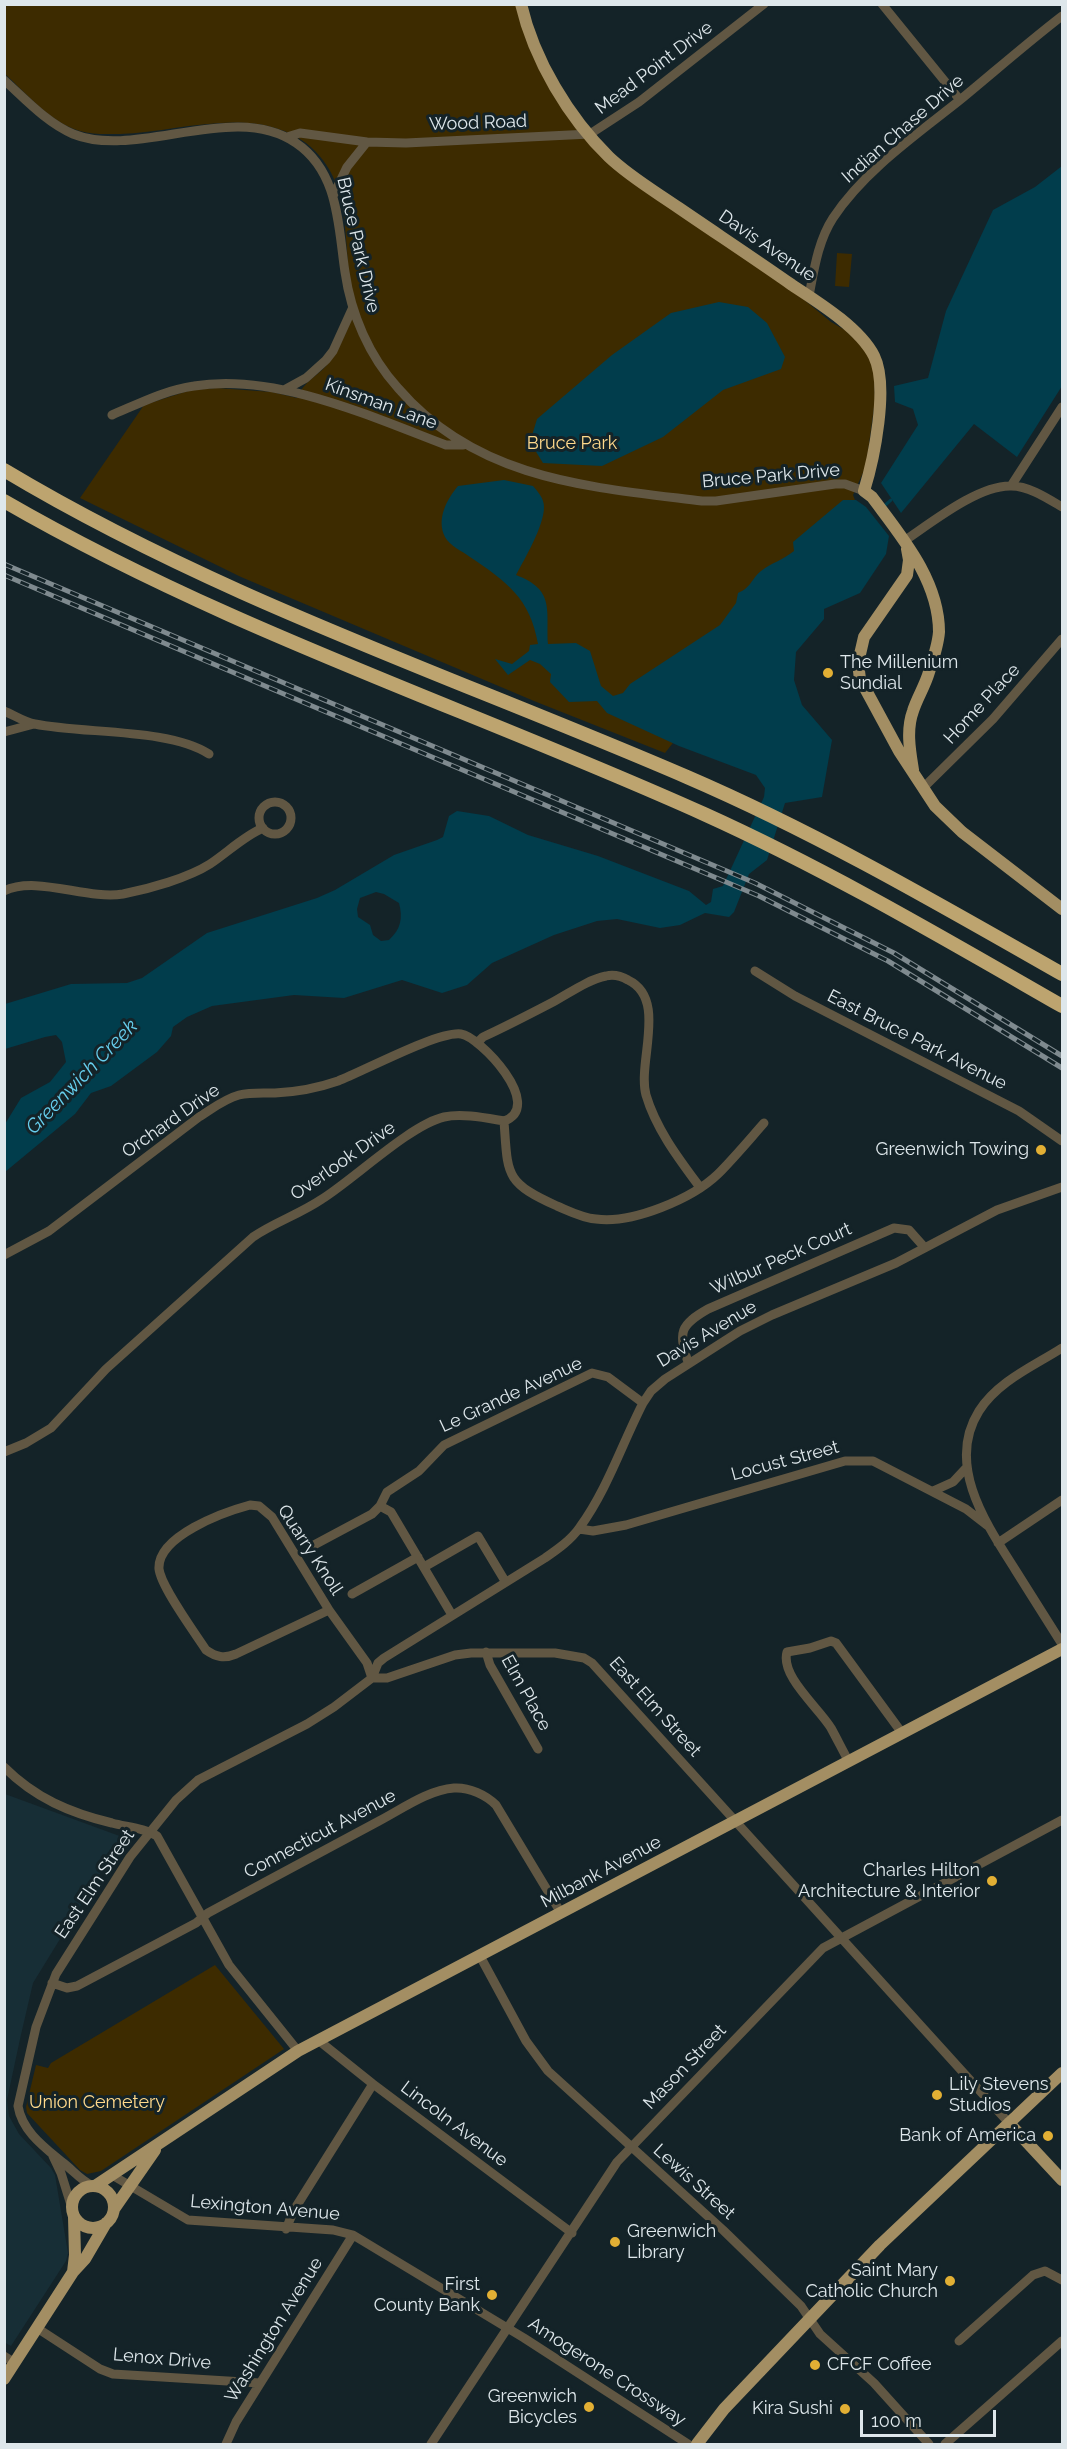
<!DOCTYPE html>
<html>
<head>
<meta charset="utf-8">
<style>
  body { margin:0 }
  #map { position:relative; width:1067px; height:2449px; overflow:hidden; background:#142328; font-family:Raleway,sans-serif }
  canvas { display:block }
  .frame { position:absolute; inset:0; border:6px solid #dee7eb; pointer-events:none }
  .scale { position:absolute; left:860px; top:2410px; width:136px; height:27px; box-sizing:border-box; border:3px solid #dee7eb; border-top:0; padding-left:8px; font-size:18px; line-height:21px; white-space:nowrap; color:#dee7eb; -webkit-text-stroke:4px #142328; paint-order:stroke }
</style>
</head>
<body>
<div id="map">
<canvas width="1067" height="2449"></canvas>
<div class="frame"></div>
<div class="scale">100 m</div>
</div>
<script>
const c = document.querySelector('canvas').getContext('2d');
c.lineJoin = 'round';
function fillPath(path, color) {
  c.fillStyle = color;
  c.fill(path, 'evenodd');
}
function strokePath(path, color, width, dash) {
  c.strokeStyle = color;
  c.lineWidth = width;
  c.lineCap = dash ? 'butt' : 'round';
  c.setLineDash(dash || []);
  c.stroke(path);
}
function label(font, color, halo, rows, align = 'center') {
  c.font = font + ' Raleway,sans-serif';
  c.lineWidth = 6;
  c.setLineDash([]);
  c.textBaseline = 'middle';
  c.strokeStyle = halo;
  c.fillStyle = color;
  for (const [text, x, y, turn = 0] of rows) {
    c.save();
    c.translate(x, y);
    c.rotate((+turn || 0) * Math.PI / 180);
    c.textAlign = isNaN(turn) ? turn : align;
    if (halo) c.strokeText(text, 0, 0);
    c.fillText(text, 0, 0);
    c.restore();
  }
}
fillPath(new Path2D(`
  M5,1794L125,1838L111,1856L33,1983L20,2039L7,2100L9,2116L19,2134L51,2168L55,2175L68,2253L66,2261L11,2346L4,2342Z`), '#172e36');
fillPath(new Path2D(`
  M4,5H517L520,20L594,146L802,298L831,322L845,330L866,350L874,369L875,400L866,466L853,495L858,508L665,753L534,701L241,577L80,498L144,405L191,390L217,388L272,392L297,398C305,381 312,380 324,368C333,359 347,334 350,321C351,314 350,305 350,298C349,274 347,250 345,226C342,193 333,164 306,143C253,104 180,132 120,134C107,134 93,135 80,131C51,123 26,93 5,74Z
  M837,253L852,254L849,287L835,286Z
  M215,1965L284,2049L101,2171L87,2174L80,2170L27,2113L26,2107L36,2065L48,2068L51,2063Z`), '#3d2b00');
fillPath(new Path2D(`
  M1062,166V386L1017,457L974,424L901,513L881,483L918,425L913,409L895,402L894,386L928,378L946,311L993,210L1035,187Z
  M719,302L748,307L767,323L785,357L781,369L723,390L663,437L602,466L543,463L530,442L537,419L612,355L671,313Z
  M504,480L533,486C538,492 544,498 544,507C544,526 525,558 516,575C555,590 546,609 548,644L576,643L590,651L601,686L613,696L623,693L630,684L720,625L736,603L738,593C752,587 751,579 761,571C771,563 783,560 794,551L793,542L843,500H856L866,507L889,536L886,554L860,593L824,609V619L796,652L794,680L802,705L832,740L822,797L785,803L767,860L749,874L734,912L729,917L705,913L680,925L660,928L617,919L597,921L554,935L492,963L467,985L442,993L402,980L344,998L294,995L212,1006L187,1017L173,1027L171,1036L157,1052L111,1086L91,1093L75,1114L5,1172V1124L21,1098L50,1082L66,1062L62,1042L56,1035L45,1037L5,1049V1004L71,984L127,983L142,978L207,933L317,898L335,890L394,855L437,840L443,837L449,816L457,811L489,816L528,835L598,856L689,891L706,905L711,902L713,889L723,886L764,797L765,788L756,775L679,746L607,713L597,701L569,702L550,682L551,674L540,664L530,660L508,675L495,659L512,664L529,651L530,645L538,644C530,598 507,582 470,557C462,551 450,546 445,537C436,519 447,499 458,486ZM376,892L384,894L399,903C403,918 401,929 389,940L381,941L373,935L370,925L358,917L357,909L360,898Z`), '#013d4c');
strokePath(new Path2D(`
  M883,507L891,500`), '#013d4c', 3);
strokePath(new Path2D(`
  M882,4L960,100
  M4,80C25,99 47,123 73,134C137,160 234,100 296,143C339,172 338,226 345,272C351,314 369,356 398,388C477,480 589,487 702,501H716L835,484H845L864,491
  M287,137L300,133L367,142L406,143L590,134L639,102L764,4
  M333,196L347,167L367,142
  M809,296C814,270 818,241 833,218C864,171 916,135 960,100C994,72 1027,43 1062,16
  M286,389L306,378L326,360L333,351L353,307
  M112,415C138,404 165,390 194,386C274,372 372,417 446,445H463
  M1011,486L1062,407
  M904,541C931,523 978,485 1011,486C1029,486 1047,498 1062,507
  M4,711C14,715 24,722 35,724C83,734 169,728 209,754
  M4,732L34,724
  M923,788L993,719L1062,639
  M259 818a16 16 0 1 1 32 0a16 16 0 1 1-32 0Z
  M4,891C37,875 86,900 123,894C149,889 188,878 210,864C228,852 244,836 263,828
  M755,971L795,996L1019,1111L1062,1141
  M477,1043L483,1037C507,1026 530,1014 553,1002C570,993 587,980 606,976C614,974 621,976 628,980C668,999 637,1062 646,1095C656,1129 679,1159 699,1186
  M504,1121C508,1175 504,1182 557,1206C569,1211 582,1218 596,1219C632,1224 692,1199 718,1174C734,1158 749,1140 764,1123
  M4,1255L49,1231L199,1117C212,1109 224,1099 239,1095C251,1092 263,1093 275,1093C296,1092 318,1088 338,1081C364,1071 438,1031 461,1034C479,1036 546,1106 504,1121C486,1118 462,1113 444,1117C410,1125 354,1179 322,1199C300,1214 275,1222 253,1237L106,1369L51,1428L26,1443L4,1452
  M1062,1348C1034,1366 998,1381 979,1411C945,1465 987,1525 1016,1571C1031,1595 1047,1620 1062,1644
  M688,1362C678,1332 680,1325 708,1309L894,1228L909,1230L925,1248
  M933,1491L953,1482L967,1467
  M250,1505L259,1506L272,1517L329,1610L236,1654C224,1659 216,1657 206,1650C195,1633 161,1587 159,1569C157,1536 224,1512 250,1505Z
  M380,1506L391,1512L452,1615
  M579,1529L593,1531L626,1525L845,1461H873L966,1509L988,1526
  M998,1543L1062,1500
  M314,1545L372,1514L380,1506L387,1492L419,1471L444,1445L592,1373L608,1377L643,1403
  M424,1567L478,1536L505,1581
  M352,1594L418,1557
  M329,1610L367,1663L372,1678
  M486,1652L490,1665L538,1749
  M372,1678L378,1663L384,1658L545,1558C558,1549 571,1540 580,1527C607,1490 622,1444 643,1403L651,1391L665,1379L740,1331L772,1315L896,1263L997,1210L1062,1187
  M849,1762C843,1751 837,1739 831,1728C819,1708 780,1676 787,1652L810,1648L831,1641L836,1643L902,1733
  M4,1767C35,1798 70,1813 112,1823C127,1827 145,1828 157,1836L229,1965L298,2051
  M480,1956L526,2041L548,2071L723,2230L801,2306L820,2334L874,2383L929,2444
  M52,1983L67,1988L77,1986L196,1923L208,1913C265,1882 321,1852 379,1821C402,1809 428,1790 454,1788C469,1787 486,1795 496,1805L561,1913
  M318,2040L373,2084L572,2233
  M53,2156L61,2173L71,2205
  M112,2175L188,2220L333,2230L353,2235L524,2338L688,2444
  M93,2186C80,2180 73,2170 62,2162C44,2147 22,2131 18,2106L36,2027L56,1974L130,1857L176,1800L198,1780L307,1724L334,1707L372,1678H387L455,1655L471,1653H555L584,1658L592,1663L1009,2123
  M286,2229L294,2210L373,2084
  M37,2328L100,2369L113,2374L260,2383
  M959,2341L1033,2275L1045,2271L1062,2280
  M4,2356L15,2363
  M226,2444L236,2422L353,2235
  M431,2444L617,2162L823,1948L1062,1820
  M945,2444L1062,2341`), '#615743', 9);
strokePath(new Path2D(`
  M521,4C534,60 569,118 609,157C630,177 656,192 679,208C717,234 755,259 792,285C818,302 860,328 874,356C889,386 874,459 864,491L872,497C901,536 939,580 939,632C938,645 933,660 929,672C925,686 917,698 913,711C906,730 910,751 913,770
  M907,549L909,560L907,575L864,637L858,663L860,679L899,751L935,806L962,832L1062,909
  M1009,2123L1062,2180
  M72 2207a21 21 0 1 1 42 0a21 21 0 1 1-42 0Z
  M95,2186L298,2051L1062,1649
  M114,2209L155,2150
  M73,2272L75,2255L74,2217
  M4,2379L73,2272L85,2259L106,2223
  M697,2444L724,2409L880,2245L1062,2073`), '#a38e63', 12);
strokePath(new Path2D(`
  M4,470C219,599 458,678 687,777C817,833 939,904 1062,974
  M4,501C227,630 471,709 704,814C828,870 945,939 1062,1006`), '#bda46f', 14);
const rail = new Path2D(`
  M4,564L755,883L894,953L1062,1056
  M4,575L759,896L888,961L1062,1068`);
strokePath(rail, '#7f8a8f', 5);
strokePath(rail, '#142328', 3, [9]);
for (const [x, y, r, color] of [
  [828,673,6,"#e2af34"],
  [1041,1150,6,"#e2af34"],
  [992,1881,6,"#e2af34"],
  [937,2095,6,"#e2af34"],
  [1048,2136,6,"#e2af34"],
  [615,2242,6,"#e2af34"],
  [950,2281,6,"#e2af34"],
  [492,2295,6,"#e2af34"],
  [815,2365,6,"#e2af34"],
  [589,2407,6,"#e2af34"],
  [845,2409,6,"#e2af34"]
]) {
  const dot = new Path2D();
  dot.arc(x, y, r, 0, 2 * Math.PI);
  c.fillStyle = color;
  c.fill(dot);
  strokePath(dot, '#142328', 2);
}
label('18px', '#dee7eb', '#142328', [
  ["Mead Point Drive",654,68,-37],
  ["Wood Road",478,123,-2],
  ["Indian Chase Drive",903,129,-41],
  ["Bruce Park Drive",358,245,77],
  ["Davis Avenue",767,246,34],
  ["Kinsman Lane",381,404,20],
  ["Bruce Park Drive",771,476,-5],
  ["Home Place",982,704,-47],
  ["East Bruce Park Avenue",917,1040,27],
  ["Orchard Drive",171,1121,-35],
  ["Overlook Drive",343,1161,-35],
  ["Wilbur Peck Court",781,1259,-24],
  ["Davis Avenue",707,1334,-31],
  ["Le Grande Avenue",511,1395,-25],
  ["Locust Street",785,1461,-15],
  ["Quarry Knoll",310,1550,57],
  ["Elm Place",526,1693,61],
  ["East Elm Street",655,1707,48],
  ["Connecticut Avenue",320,1834,-28],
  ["Milbank Avenue",601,1872,-28],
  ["East Elm Street",95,1884,-56],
  ["Mason Street",685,2067,-46],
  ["Lincoln Avenue",454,2124,37],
  ["Lewis Street",694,2182,42],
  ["Lexington Avenue",265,2208,5],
  ["Washington Avenue",274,2330,-58],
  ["Lenox Drive",162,2359,5],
  ["Amogerone Crossway",607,2372,33]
]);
label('18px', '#ffd98b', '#142328', [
  ["Bruce Park",572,444],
  ["Union Cemetery",97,2103]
]);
label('18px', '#dee7eb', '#142328', [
  ["The Millenium",840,663,"left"],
  ["Sundial",840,684,"left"],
  ["Greenwich Towing",1029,1150],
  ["Charles Hilton",980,1871],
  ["Architecture & Interior",980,1892],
  ["Lily Stevens",949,2085,"left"],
  ["Studios",949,2106,"left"],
  ["Bank of America",1036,2136],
  ["Greenwich",627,2232,"left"],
  ["Library",627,2253,"left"],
  ["Saint Mary",938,2271],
  ["Catholic Church",938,2292],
  ["First",480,2285],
  ["County Bank",480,2306],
  ["CFCF Coffee",827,2365,"left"],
  ["Greenwich",577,2397],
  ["Bicycles",577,2418],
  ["Kira Sushi",833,2409]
], 'right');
label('italic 20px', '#66ceed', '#142328', [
  ["Greenwich Creek",82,1077,-46]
]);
</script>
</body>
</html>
